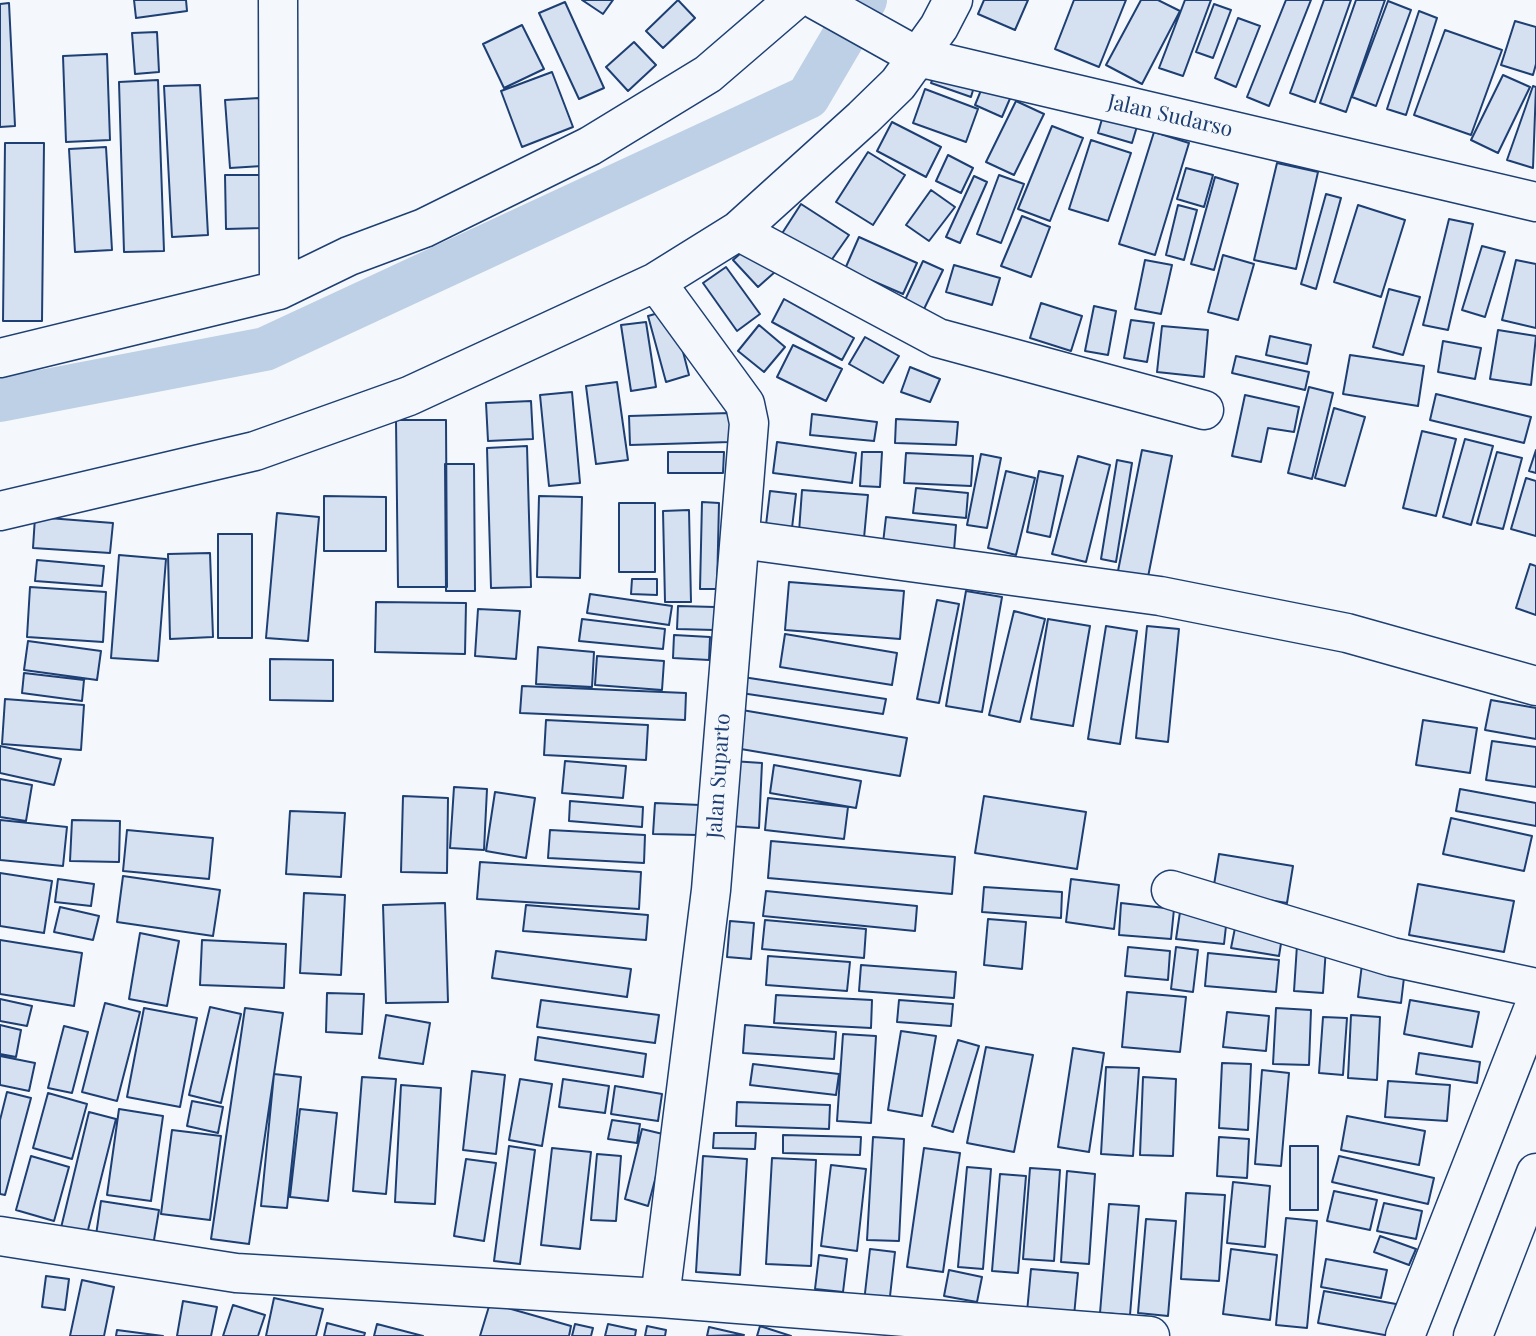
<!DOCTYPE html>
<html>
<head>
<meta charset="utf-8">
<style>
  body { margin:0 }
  canvas { display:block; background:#f4f7fb }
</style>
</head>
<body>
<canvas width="1536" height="1336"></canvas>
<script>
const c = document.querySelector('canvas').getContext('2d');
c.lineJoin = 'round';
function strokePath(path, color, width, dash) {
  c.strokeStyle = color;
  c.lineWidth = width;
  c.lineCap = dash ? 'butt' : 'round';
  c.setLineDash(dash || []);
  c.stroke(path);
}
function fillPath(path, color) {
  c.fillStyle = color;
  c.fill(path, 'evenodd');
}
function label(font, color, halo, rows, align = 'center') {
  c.font = font + ' "Playfair Display",serif';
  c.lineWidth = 5;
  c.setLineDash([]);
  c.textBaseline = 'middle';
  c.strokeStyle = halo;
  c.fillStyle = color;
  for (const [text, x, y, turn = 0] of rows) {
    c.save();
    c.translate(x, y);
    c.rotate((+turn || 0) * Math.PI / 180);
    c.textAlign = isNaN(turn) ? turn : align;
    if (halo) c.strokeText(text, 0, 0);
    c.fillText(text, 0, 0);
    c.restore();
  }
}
strokePath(new Path2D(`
  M0,400L265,349L808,97L865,0`), '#bed0e5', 44);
const building = new Path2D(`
  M134,0H186L187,11L136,18Z
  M582,0H613L603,14Z
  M678,0L695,18L663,48L646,31Z
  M984,0H1028L1015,30L978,14Z
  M1074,0H1126L1099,67L1055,49Z
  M1141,0H1158L1180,11L1142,84L1106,65Z
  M1185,0H1211L1183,76L1159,68Z
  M1286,0H1311L1269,106L1247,97Z
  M1324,0H1351L1315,102L1290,93Z
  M1356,0H1385L1346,112L1320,103Z
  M1388,1L1411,10L1376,106L1352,97Z
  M565,2L604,88L579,99L539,13Z
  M9,3L15,126L0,127V4Z
  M1214,4L1231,10L1213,58L1196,52Z
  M1419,11L1437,18L1406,115L1387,109Z
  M1238,18L1260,26L1236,87L1215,78Z
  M1515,21L1536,27V64L1533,75L1501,65Z
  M522,25L544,69L504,88L483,44Z
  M1445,30L1502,50L1471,135L1414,115Z
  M157,32L159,72L135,74L132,33Z
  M634,42L656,65L628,91L606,67Z
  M107,54L110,140L66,142L63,56Z
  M937,67L976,80L971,97L931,83Z
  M552,72L573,127L522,147L501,91Z
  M1503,75L1530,87L1498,153L1471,140Z
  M158,80L164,251L124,252L119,82Z
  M984,83L1012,94L1002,117L975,105Z
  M200,85L208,235L172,237L164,86Z
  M1533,86L1536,87L1533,168L1507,160Z
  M925,89L978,109L966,142L913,123Z
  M259,98L262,166L230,168L225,100Z
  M1016,101L1044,114L1014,175L986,162Z
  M1104,112L1138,123L1132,143L1098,133Z
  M892,122L941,147L926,177L877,151Z
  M1052,126L1083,138L1050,221L1018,209Z
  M1154,132L1189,143L1155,255L1119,244Z
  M1091,140L1131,153L1108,221L1069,209Z
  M5,143H44L42,321H3Z
  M106,147L112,250L75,252L69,149Z
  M868,152L905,175L873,225L836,202Z
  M948,155L973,168L961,193L936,181Z
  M1277,163L1318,172L1296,269L1254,260Z
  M1186,168L1213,175L1204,207L1177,199Z
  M225,175H262L263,228L226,229Z
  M999,175L1024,184L1001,243L977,234Z
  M974,176L987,182L960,243L946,237Z
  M1215,177L1238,184L1214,270L1191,264Z
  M931,190L955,207L929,241L906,225Z
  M1326,194L1341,198L1316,289L1301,284Z
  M801,204L849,235L828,265L781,235Z
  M1178,205L1197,210L1184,260L1166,255Z
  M1358,205L1405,220L1381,297L1334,282Z
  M1022,216L1050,227L1031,277L1001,266Z
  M1449,219L1473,224L1448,330L1423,325Z
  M859,237L917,263L903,294L845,269Z
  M751,244L776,271L758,287L733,260Z
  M1482,246L1505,252L1485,317L1462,310Z
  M1223,255L1254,264L1238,320L1208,312Z
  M1145,260L1172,265L1161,314L1135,309Z
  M1516,260L1536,264V328L1502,320Z
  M923,261L943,270L924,309L905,300Z
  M954,265L1000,278L992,305L946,292Z
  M726,267L760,314L737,331L703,283Z
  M1389,289L1420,297L1403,355L1373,347Z
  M784,299L854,338L842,360L772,322Z
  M1041,303L1082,316L1071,351L1030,338Z
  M1094,306L1116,311L1108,355L1085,351Z
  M672,309L689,375L666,382L648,316Z
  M1131,320L1154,323L1147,362L1124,358Z
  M646,322L656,387L631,391L621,325Z
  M759,325L785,347L764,372L738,351Z
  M1162,326L1208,330L1204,377L1157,372Z
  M1498,330L1536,336L1531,385L1490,379Z
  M1270,336L1311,345L1307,364L1266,355Z
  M865,337L899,356L883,383L849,364Z
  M1443,341L1481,348L1475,379L1438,372Z
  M793,345L842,369L826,401L777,377Z
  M1350,355L1424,366L1418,406L1343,394Z
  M1236,356L1309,372L1305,390L1232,373Z
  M910,367L940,379L930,402L901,392Z
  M617,382L628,460L596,464L586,386Z
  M1309,387L1333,393L1312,479L1288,473Z
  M572,392L580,483L549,486L540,395Z
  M1436,394L1531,417L1524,443L1430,420Z
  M1245,395L1299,407L1294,432L1268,428L1261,462L1232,456Z
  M531,401L533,439L488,441L486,403Z
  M1334,408L1365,417L1345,486L1315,478Z
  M730,413V442L630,445L629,416Z
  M812,414L877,422L874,441L810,435Z
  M896,419L958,422L956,445L895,443Z
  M396,420H446L447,587H398Z
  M1422,431L1456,439L1436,516L1403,508Z
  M1465,439L1493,446L1471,525L1443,517Z
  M777,442L856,453L852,483L773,473Z
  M527,446L531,587L491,588L487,448Z
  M1142,450L1172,456L1146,587L1116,581Z
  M1536,450V473L1529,471Z
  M668,452H724L723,473H668Z
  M862,452H882L880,487L860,486Z
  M1497,452L1522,458L1503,529L1477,523Z
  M906,453L973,456L971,486L904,483Z
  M981,454L1001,458L987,528L967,525Z
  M1078,456L1110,465L1086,562L1052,554Z
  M1117,460L1132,463L1116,562L1101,559Z
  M445,464H474L475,591H446Z
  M1006,471L1035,478L1016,555L988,548Z
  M1039,471L1063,476L1050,537L1027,532Z
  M1526,478L1536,481V536L1511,529Z
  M916,488L968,493L966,518L913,513Z
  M802,490L868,495L864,538L799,532Z
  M770,491L796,494L792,528L766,525Z
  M324,496L386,497V551H324Z
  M539,496L582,497L580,578L537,577Z
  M702,502L719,503L717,589H700Z
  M619,503H655V572H619Z
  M689,510L691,602H665L663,511Z
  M277,513L319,517L308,641L266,638Z
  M35,517L113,523L110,553L33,548Z
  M886,517L956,525L954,551L883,543Z
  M218,534H252V638H218Z
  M210,553L213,637L170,639L168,554Z
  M119,555L166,559L158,661L111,658Z
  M37,560L104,566L102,586L35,581Z
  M1530,564L1536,566V615L1516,608Z
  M632,579H657V595L631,594Z
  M789,582L904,591L900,639L785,630Z
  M30,587L106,592L103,642L27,637Z
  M966,591L1002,597L982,712L946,706Z
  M590,594L672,606L669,625L587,613Z
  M937,600L959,604L939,703L917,699Z
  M376,602L466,603L465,654L375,652Z
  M678,606L715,607L714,630L677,629Z
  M478,609L520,611L516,659L475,656Z
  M1014,611L1045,619L1020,722L989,715Z
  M582,619L665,629L663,649L579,641Z
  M1048,619L1090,626L1073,726L1031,719Z
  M1106,626L1137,631L1120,744L1088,739Z
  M1147,626L1179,629L1168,742L1136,738Z
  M785,634L897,653L892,685L780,667Z
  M674,635L710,637L709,660L673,658Z
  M28,641L101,651L97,680L24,670Z
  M538,647L594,652L592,687L536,684Z
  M597,656L664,661L662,690L595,685Z
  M270,659L333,660V701L270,700Z
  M24,673L84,680L82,701L22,693Z
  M743,677L886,699L883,714L741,693Z
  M522,686L686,693L685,720L520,713Z
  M5,699L84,705L81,750L2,744Z
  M1491,700L1536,708V739L1485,730Z
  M742,710L907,738L900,776L735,748Z
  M546,720L648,725L646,760L544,755Z
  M1423,720L1477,728L1470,773L1416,765Z
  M1492,741L1536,747V787L1486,780Z
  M0,746L61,759L54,785L0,773Z
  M565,761L626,766L623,798L562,793Z
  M732,761L762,763L759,828L729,826Z
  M774,765L861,781L856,808L770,793Z
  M0,779L32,785L26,821L0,817Z
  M454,787L487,789L484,850L450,848Z
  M1460,789L1536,803V826L1456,811Z
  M495,792L535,798L526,858L486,851Z
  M403,796L448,798L447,873L401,872Z
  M984,796L1086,812L1077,869L975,853Z
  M768,798L848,807L844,839L765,830Z
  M570,801L643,807L642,827L569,821Z
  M655,803L700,805L698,835L653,834Z
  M290,811L345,813L341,877L286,874Z
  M1451,818L1532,836L1524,871L1443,854Z
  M0,820L67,827L63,866L0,860Z
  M72,820L120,821L119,862L70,861Z
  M127,830L213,838L209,879L123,871Z
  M550,830L645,835L644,863L548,858Z
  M771,841L955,857L952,894L768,878Z
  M1219,854L1293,866L1287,903L1213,891Z
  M480,862L641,872L639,909L477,899Z
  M0,873L52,881L44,933L0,926Z
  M123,876L220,890L213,936L117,922Z
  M58,879L94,884L91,906L55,902Z
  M1071,879L1119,885L1114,929L1066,922Z
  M1418,884L1514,901L1504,952L1409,935Z
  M984,887L1062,892L1061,918L982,912Z
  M766,891L917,906L915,931L763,916Z
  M304,893L345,895L341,975L300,973Z
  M445,903L448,1002L386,1003L383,905Z
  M1121,903L1174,909L1171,939L1119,935Z
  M526,905L648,915L646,940L523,931Z
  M60,907L99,916L93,940L54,932Z
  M1180,912L1227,917L1224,944L1176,939Z
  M988,919L1026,922L1022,969L984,965Z
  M765,920L866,929L864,958L762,949Z
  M730,921L754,923L751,959L727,957Z
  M1236,923L1283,931L1279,956L1231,948Z
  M140,933L179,941L167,1006L129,999Z
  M0,940L82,953L74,1006L0,994Z
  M202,940L286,944L284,988L200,985Z
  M1297,945L1326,947L1323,993L1294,991Z
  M1128,947L1170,951L1168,980L1125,976Z
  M1176,947L1198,950L1193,992L1171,989Z
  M496,951L631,969L627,997L492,978Z
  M1208,953L1279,960L1276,992L1205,986Z
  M768,956L850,962L847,991L766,985Z
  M1362,964L1405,969L1401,1003L1358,997Z
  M861,965L956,972L954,998L859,991Z
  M1127,992L1186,997L1180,1052L1122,1047Z
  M327,993L364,994L362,1034L326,1032Z
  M776,995L872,1000L871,1028L774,1023Z
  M0,999L32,1006L27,1026L0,1021Z
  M541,1000L659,1015L655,1043L537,1027Z
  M899,1000L953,1004L951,1026L897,1022Z
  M1410,1000L1479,1012L1472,1047L1404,1034Z
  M105,1003L140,1012L117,1101L82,1092Z
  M210,1007L241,1014L221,1103L189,1095Z
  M144,1008L197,1018L180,1107L127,1097Z
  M245,1008L283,1013L249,1244L211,1239Z
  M1276,1008L1311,1010L1309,1065L1273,1064Z
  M1227,1012L1269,1016L1266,1051L1223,1047Z
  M386,1015L430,1023L423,1064L379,1058Z
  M1351,1015L1380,1017L1377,1080L1348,1078Z
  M1323,1017L1347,1018L1343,1075L1319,1073Z
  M0,1025L21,1030L16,1057L0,1054Z
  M745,1025L836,1032L834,1059L743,1053Z
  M64,1026L88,1032L72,1093L48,1088Z
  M901,1031L936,1036L922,1116L888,1110Z
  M843,1034L876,1036L871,1123L837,1121Z
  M538,1037L646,1054L643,1077L535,1060Z
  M958,1040L979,1046L953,1132L932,1126Z
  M986,1047L1033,1055L1014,1152L967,1143Z
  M1073,1048L1104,1053L1089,1152L1058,1147Z
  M1419,1053L1480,1062L1477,1083L1416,1074Z
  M0,1056L35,1063L29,1091L0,1085Z
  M1222,1063L1251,1064L1248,1130L1219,1128Z
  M753,1064L839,1074L836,1095L750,1085Z
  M1106,1067L1139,1068L1133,1156L1101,1154Z
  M1262,1070L1289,1073L1281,1166L1255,1164Z
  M472,1071L505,1075L496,1154L463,1150Z
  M274,1074L301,1077L287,1208L261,1206Z
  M362,1077L396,1079L386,1194L353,1191Z
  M1143,1077L1176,1079L1173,1156L1140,1155Z
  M520,1079L552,1084L542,1146L509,1140Z
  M563,1079L609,1086L605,1113L559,1107Z
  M1388,1081L1450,1085L1447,1121L1385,1117Z
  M401,1085L441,1088L435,1204L395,1202Z
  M615,1086L662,1094L658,1121L611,1114Z
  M7,1092L31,1098L5,1195L0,1194V1120Z
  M48,1093L87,1104L72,1159L33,1148Z
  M192,1101L223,1107L218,1133L187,1126Z
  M737,1102L830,1105L829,1129L736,1126Z
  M119,1109L163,1116L151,1201L107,1195Z
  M300,1109L337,1113L328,1201L290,1197Z
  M89,1112L116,1119L86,1238L60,1232Z
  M1347,1116L1425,1131L1419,1165L1341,1150Z
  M612,1120L640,1124L637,1143L608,1139Z
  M642,1129L667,1135L648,1206L625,1199Z
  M172,1130L221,1136L210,1220L161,1214Z
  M714,1133H756L755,1149L713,1148Z
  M783,1135L861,1137L860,1155L783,1153Z
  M873,1137L904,1139L899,1241L867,1240Z
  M1219,1137L1249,1139L1247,1178L1217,1176Z
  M509,1146L535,1150L520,1264L494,1261Z
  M1290,1146H1318V1210H1290Z
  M552,1148L591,1152L580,1249L541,1245Z
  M924,1148L960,1153L943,1272L907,1267Z
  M597,1154L621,1156L616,1221L591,1220Z
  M31,1156L69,1167L54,1221L16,1210Z
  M703,1156L747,1159L740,1275L696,1272Z
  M1339,1156L1434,1178L1428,1204L1332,1182Z
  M772,1158L816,1160L811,1266L766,1264Z
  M466,1159L496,1163L484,1241L454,1236Z
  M831,1165L866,1169L857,1251L821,1246Z
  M967,1167L991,1169L983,1269L958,1267Z
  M1030,1168L1060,1170L1054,1261L1023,1259Z
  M1067,1171L1095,1174L1089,1264L1061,1262Z
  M1000,1174L1026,1176L1018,1273L992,1271Z
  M1233,1182L1270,1186L1265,1247L1227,1243Z
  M1334,1191L1377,1200L1370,1230L1327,1221Z
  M1186,1193L1225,1195L1219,1281L1181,1279Z
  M101,1201L159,1210L152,1252L95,1242Z
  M1384,1203L1422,1211L1416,1239L1377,1231Z
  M1109,1204L1139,1206L1130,1315L1100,1313Z
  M1286,1218L1317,1221L1307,1328L1276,1325Z
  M1146,1219L1176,1221L1168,1316L1138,1313Z
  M1380,1236L1416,1249L1409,1265L1374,1252Z
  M870,1249L895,1252L889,1305L864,1302Z
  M1231,1249L1277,1255L1270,1320L1223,1314Z
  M819,1255L847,1259L843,1292L815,1289Z
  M1326,1259L1387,1270L1381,1298L1321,1287Z
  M1031,1269L1078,1273L1074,1316L1027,1312Z
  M949,1270L982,1277L977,1302L944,1296Z
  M46,1276L69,1279L65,1310L42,1307Z
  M82,1280L114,1287L104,1336H70Z
  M1324,1291L1396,1304L1390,1336L1318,1323Z
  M274,1298L323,1309L316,1336H266Z
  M183,1301L217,1307L211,1336H177Z
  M490,1303L571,1326L569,1336H480Z
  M233,1305L265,1315L258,1336H223Z
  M327,1323L365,1333L364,1336H324Z
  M377,1324L423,1336H374Z
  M575,1324L593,1328L591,1336H572Z
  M608,1324L636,1330L635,1336H605Z
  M647,1326L666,1330L665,1336H645Z
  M760,1326L791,1336H757Z
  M709,1327L744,1335L707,1336Z
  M117,1330L163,1336H116Z`);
fillPath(building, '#d5e0f0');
strokePath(building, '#1d3f73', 2);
const minor = new Path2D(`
  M278,0L279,290
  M816,0L918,57L1536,202
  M738,231L938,338L1204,410
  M656,282L745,404L749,423L711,890L660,1298
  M0,358L279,290L349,256L424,228L590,146L708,74L794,0
  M0,511L255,451L409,396L656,282L738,231L863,118L898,84L939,27L953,0
  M740,539L1160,596L1347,633L1536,686
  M1171,890L1392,957L1536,988
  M0,1236L236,1273L660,1298L1150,1336
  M1405,1336L1536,1002
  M1473,1336L1536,1173`);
strokePath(minor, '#1d3f73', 41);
strokePath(minor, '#f4f7fb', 38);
label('21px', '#1d3f73', '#f4f7fb', [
  ["Jalan Sudarso",1170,116,13],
  ["Jalan Suparto",719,776,-86]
]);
</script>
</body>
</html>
